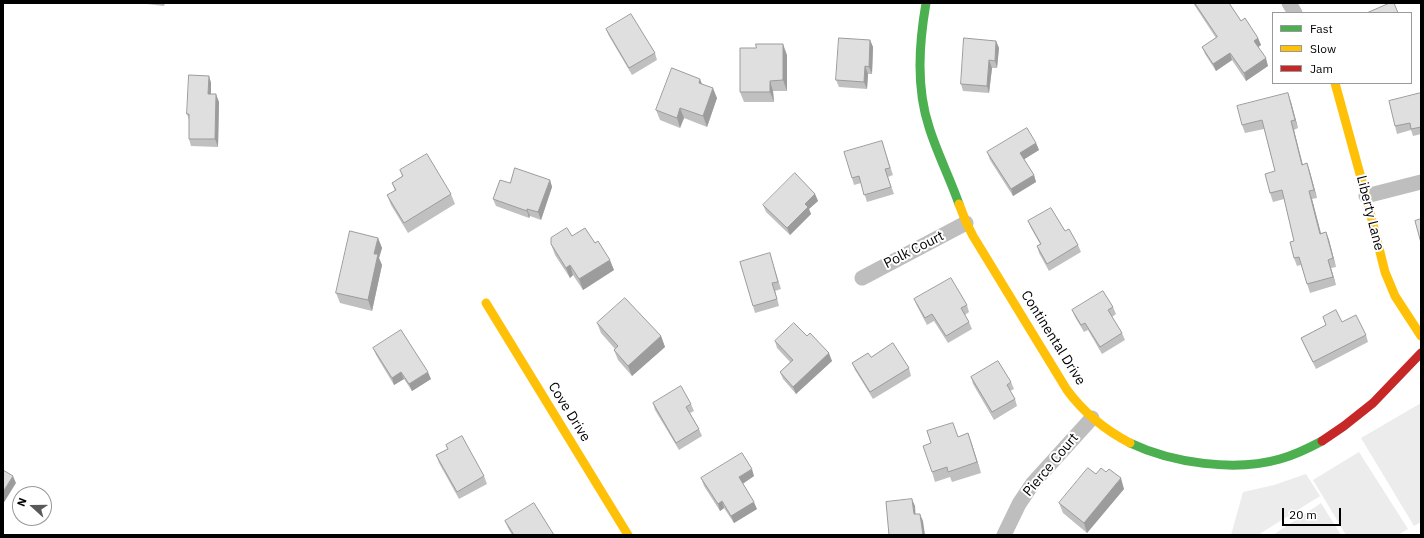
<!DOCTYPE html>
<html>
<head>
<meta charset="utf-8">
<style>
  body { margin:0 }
  #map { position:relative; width:1424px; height:538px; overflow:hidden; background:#fff; font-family:"IBM Plex Sans",sans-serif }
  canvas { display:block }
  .frame { position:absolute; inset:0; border:4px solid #000; pointer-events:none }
  .legend { position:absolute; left:1272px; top:12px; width:140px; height:72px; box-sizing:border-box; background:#fff; border:1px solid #999; margin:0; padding:5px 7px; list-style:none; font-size:12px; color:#000 }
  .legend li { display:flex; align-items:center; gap:8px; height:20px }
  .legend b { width:20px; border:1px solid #999 }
  .north { position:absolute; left:12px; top:486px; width:40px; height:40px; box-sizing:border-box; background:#fff; border:1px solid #999; border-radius:50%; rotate:291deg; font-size:11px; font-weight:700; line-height:16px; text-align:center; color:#000 }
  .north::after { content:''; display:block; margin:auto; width:14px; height:18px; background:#595959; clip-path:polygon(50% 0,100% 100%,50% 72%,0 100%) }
  .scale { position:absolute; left:1282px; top:508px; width:59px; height:18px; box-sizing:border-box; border:2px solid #000; border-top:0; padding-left:5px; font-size:12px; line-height:14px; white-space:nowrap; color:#000; -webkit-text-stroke:3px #fff; paint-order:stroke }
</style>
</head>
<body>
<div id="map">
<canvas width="1424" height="538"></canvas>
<div class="frame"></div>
<ul class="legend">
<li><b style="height:5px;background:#4caf50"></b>Fast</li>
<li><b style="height:5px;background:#ffc107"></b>Slow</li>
<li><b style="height:5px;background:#c62828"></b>Jam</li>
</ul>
<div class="north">N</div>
<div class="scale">20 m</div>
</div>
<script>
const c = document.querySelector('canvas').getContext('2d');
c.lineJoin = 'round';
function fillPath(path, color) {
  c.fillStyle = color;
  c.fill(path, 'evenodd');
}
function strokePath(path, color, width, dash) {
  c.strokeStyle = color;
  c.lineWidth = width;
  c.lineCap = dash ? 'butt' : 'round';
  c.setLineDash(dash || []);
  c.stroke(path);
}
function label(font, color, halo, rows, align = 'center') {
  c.font = font + ' "IBM Plex Sans",sans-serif';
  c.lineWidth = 4;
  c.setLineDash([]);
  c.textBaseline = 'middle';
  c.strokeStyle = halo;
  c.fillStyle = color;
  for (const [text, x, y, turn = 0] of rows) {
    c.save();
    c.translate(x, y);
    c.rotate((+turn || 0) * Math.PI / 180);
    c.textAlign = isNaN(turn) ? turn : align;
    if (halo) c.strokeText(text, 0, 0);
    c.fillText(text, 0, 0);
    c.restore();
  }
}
fillPath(new Path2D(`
  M1421,403V522L1414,526L1361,438Z
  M1359,452L1408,529L1398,535H1346L1313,480Z
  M1306,474L1320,496L1258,535H1231L1243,492L1274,485Z
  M1321,503L1341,535H1273Z`), '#ececec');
strokePath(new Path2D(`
  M1289,3L1295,13
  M1366,196L1421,182
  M862,278L966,223
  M1004,535L1019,504L1033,483L1092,418`), '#bebebe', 15);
strokePath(new Path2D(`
  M926,3C919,44 916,87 929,127C937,153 950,178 959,204
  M1130,443C1172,463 1235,472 1280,459C1295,455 1309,448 1322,441`), '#4caf50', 9);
strokePath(new Path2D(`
  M1335,83L1366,196L1385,272L1395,296L1421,336
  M959,204L966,222L973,236L1067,390C1084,413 1105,430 1130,443
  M486,303L628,535`), '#ffc107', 9);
strokePath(new Path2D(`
  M1322,441L1344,426L1373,403L1421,353`), '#c62828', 9);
fillPath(new Path2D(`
  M147,3H165L164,6L147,4Z
  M1193,3H1229L1241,21L1258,38L1261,45L1258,47L1268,66L1246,81L1232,60L1216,71L1205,54L1202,47L1216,38Z
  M606,29L655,53L657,60L632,75L609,36Z
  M870,40L873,47L872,74H868L867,89L839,87L836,80Z
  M996,41L999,48L997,68H992L989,93L963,91L961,84Z
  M787,55V91H773L774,102H744L740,92Z
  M209,76L211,83V94L219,102L218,147L191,146L189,139V120L187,114Z
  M702,84L717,98L707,127L684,118L680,128L660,120L656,110Z
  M1288,93L1291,102L1298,128L1294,130L1302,165L1307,163L1310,172L1317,198L1312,199L1321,233L1326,232L1329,240L1336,267L1331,268L1336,285L1310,293L1301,265L1297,266L1294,258V241L1284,199L1273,202L1270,193L1275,171L1264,129L1245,133L1242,125Z
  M1421,93V134L1413,136L1411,130L1397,134L1395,126Z
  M882,141L893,175L888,177L894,194L867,202L861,183L854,185L852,178Z
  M1036,143L1039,150L1024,159L1034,175L1036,182L1013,196L990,160L987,152Z
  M400,170L451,194L455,204L408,233L391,205L387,195L395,191L392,183L402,176Z
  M550,180L552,187L541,220L530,216L529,218L496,206L493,199L510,183Z
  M815,194L818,201L809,209L811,214L790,235L766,212L763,205Z
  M1028,221L1065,231L1078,245L1081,252L1049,271L1039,253L1037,246L1040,244L1031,228Z
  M572,236L595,243L614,270L583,290L573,275L570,278L555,255L551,244Z
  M378,238L382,248L379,258L382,265L372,311L340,303L336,293Z
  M772,260L781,289L775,291L779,306L755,313L753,306Z
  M914,299L967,305L969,312L965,315L969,322L972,329L948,343L934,321L927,325L917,306Z
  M1113,307L1116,314L1112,317L1122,333L1125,340L1102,354L1088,330L1084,332L1075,317L1072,310Z
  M1323,317L1342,322L1366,335L1368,342L1316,369L1304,345L1301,338L1326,325Z
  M597,323L661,336L665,347L632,376L618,360L614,350L615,349L601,333Z
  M807,336L832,361L796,394L783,379L780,372L790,362L777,348L775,341Z
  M373,348L431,379L412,391L404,379L394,385L376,355Z
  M871,357L909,368L911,376L873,399L855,370L852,363Z
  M971,377L1011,382L1014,389L1010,391L1015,399L1017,406L994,420L973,384Z
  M653,403L691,404L694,411L690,413L699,429L702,436L679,450L655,410Z
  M968,433L981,473L952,482L950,477L935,482L932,472L958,437Z
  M446,445L484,476L487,484L459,499L439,463L436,455L448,449Z
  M1106,472L1124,489L1087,533L1063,513L1059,503L1096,474Z
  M754,476L742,484L757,509L734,523L724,508L720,511L704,486L701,478Z
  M505,521L554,535H512L508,528Z`), '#c0c0c0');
fillPath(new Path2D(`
  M1258,38L1261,45L1257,48L1254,41Z
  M870,40L873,47L872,74L869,67Z
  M996,41L999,48L997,68L995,61Z
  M783,44L787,55V91L783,80Z
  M1230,53L1232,60L1216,71L1213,64Z
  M1266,58L1268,66L1246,81L1244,73Z
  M989,60L992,68L989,93L987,86Z
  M865,66L868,74L867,89L864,82Z
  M209,76L211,83V102L208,94Z
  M700,79L704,89L699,83Z
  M770,81L773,91L774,102L770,92Z
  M713,88L717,98L707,127L703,116Z
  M1288,93L1291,102L1298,128L1295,120Z
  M216,94L219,102L218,147L215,139Z
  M680,108L684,118L680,128L677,118Z
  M1291,121L1294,130L1305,173L1302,165Z
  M1036,143L1039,150L1023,160L1020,153Z
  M1307,163L1310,172L1317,198L1314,190Z
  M1034,175L1036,182L1013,196L1011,189Z
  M550,180L552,187L541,220L538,212Z
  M1309,191L1312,199L1323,242L1320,234Z
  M815,194L818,201L809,209L811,214L790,235L787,228L805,204Z
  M527,209L530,216L529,218L527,211Z
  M1326,232L1329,240L1336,267L1333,258Z
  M378,238L382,248L379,258L382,265L372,311L368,300L374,254Z
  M610,260L614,270L583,290L579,279Z
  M1328,260L1331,268L1336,285L1333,277Z
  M570,265L573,275L570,278L566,268Z
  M772,283L775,291L779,306L777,299Z
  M661,336L665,347L632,376L628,366Z
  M829,353L832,361L796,394L793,387Z
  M401,372L404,379L394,385L392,378Z
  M428,372L431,379L412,391L409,384Z
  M968,433L972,444L981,473L977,462Z
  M752,469L754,476L741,485L739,477Z
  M13,476L16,483L3,504V492Z
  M1121,478L1124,489L1087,533L1084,523Z
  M912,499L915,506L916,522L914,514Z
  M722,501L724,508L720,511L718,504Z
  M754,502L757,509L734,523L731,516Z
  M920,514L923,521L925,535H923Z`), '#9c9c9c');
const building = new Path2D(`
  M1195,3H1229L1241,21L1245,18L1258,38L1254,41L1266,58L1244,73L1230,53L1213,64L1202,47L1217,37Z
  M1390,3H1394L1398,13H1367Z
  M631,14L655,53L629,68L606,29Z
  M839,38L870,40L869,67L865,66L864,82L836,80Z
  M964,38L996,41L995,61L989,60L987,86L961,84Z
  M756,44H783V80L770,81V92H740V48H756Z
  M672,68L700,79L699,83L713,88L703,116L680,108L677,118L656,110Z
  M189,75L209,76L208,94H216L215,139H189V114H187Z
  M1288,93L1295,120L1291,121L1302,165L1307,163L1314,190L1309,191L1320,234L1326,232L1333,258L1328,260L1333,277L1307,284L1299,257L1294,258L1290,242L1294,241L1282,190L1270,193L1265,174L1275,171L1262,120L1242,125L1237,106Z
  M1421,93V127L1411,129L1410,123L1395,126L1389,101Z
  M1027,128L1036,143L1020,153L1034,175L1011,189L987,152Z
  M882,141L890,168L885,169L891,187L864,195L859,176L852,178L844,152Z
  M427,154L451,194L404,223L387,195L396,190L392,183L403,176L400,170Z
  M515,168L550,180L538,212L527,209V211L493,199L500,180L510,183Z
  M795,173L815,194L805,204L808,207L787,228L763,205Z
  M1051,208L1065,231L1069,229L1078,245L1047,264L1037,246L1041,244L1028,221Z
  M1421,219V243L1415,221Z
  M567,228L572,236L585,228L595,243L598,241L610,260L579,279L570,265L566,268L551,244V238Z
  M350,231L378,238L374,254H378L368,300L336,293Z
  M770,253L778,282L772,283L777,299L753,306L740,262Z
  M951,278L967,305L961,308L969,322L946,336L932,314L925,318L914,299Z
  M1103,291L1113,307L1108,310L1122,333L1100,347L1085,323L1081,325L1072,310Z
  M625,298L661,336L628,366L614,350L618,346L597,323Z
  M1336,310L1342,322L1356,315L1366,335L1313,362L1301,338L1326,325L1323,317Z
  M794,323L807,336L810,333L829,353L793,387L780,372L793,360L775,341Z
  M401,330L428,372L409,384L401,372L392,378L373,348Z
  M893,343L909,368L870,392L852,363L868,353L871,357Z
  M998,361L1011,382L1007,385L1015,399L992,412L971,377Z
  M681,386L691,404L686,407L699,429L676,443L653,403Z
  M953,423L958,437L968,433L977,462L948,472L947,467L932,472L923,446L931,443L927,431Z
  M462,436L484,476L457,492L436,455L448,449L446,445Z
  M742,453L752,469L739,477L754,502L731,516L722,501L718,504L701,478Z
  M1088,468L1096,474L1101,468L1106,472L1109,469L1121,478L1084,523L1059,503Z
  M3,470L13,476L3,492Z
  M912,499L914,514H920L923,535H889L886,502Z
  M534,503L554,535H514L505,521Z`);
fillPath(building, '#dfdfdf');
strokePath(building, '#9c9c9c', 1);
label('14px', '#000', '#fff', [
  ["Liberty Lane",1370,213,76],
  ["Polk Court",914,250,-27],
  ["Continental Drive",1053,338,58],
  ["Cove Drive",569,412,58],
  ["Pierce Court",1051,465,-50]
]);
</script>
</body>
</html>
